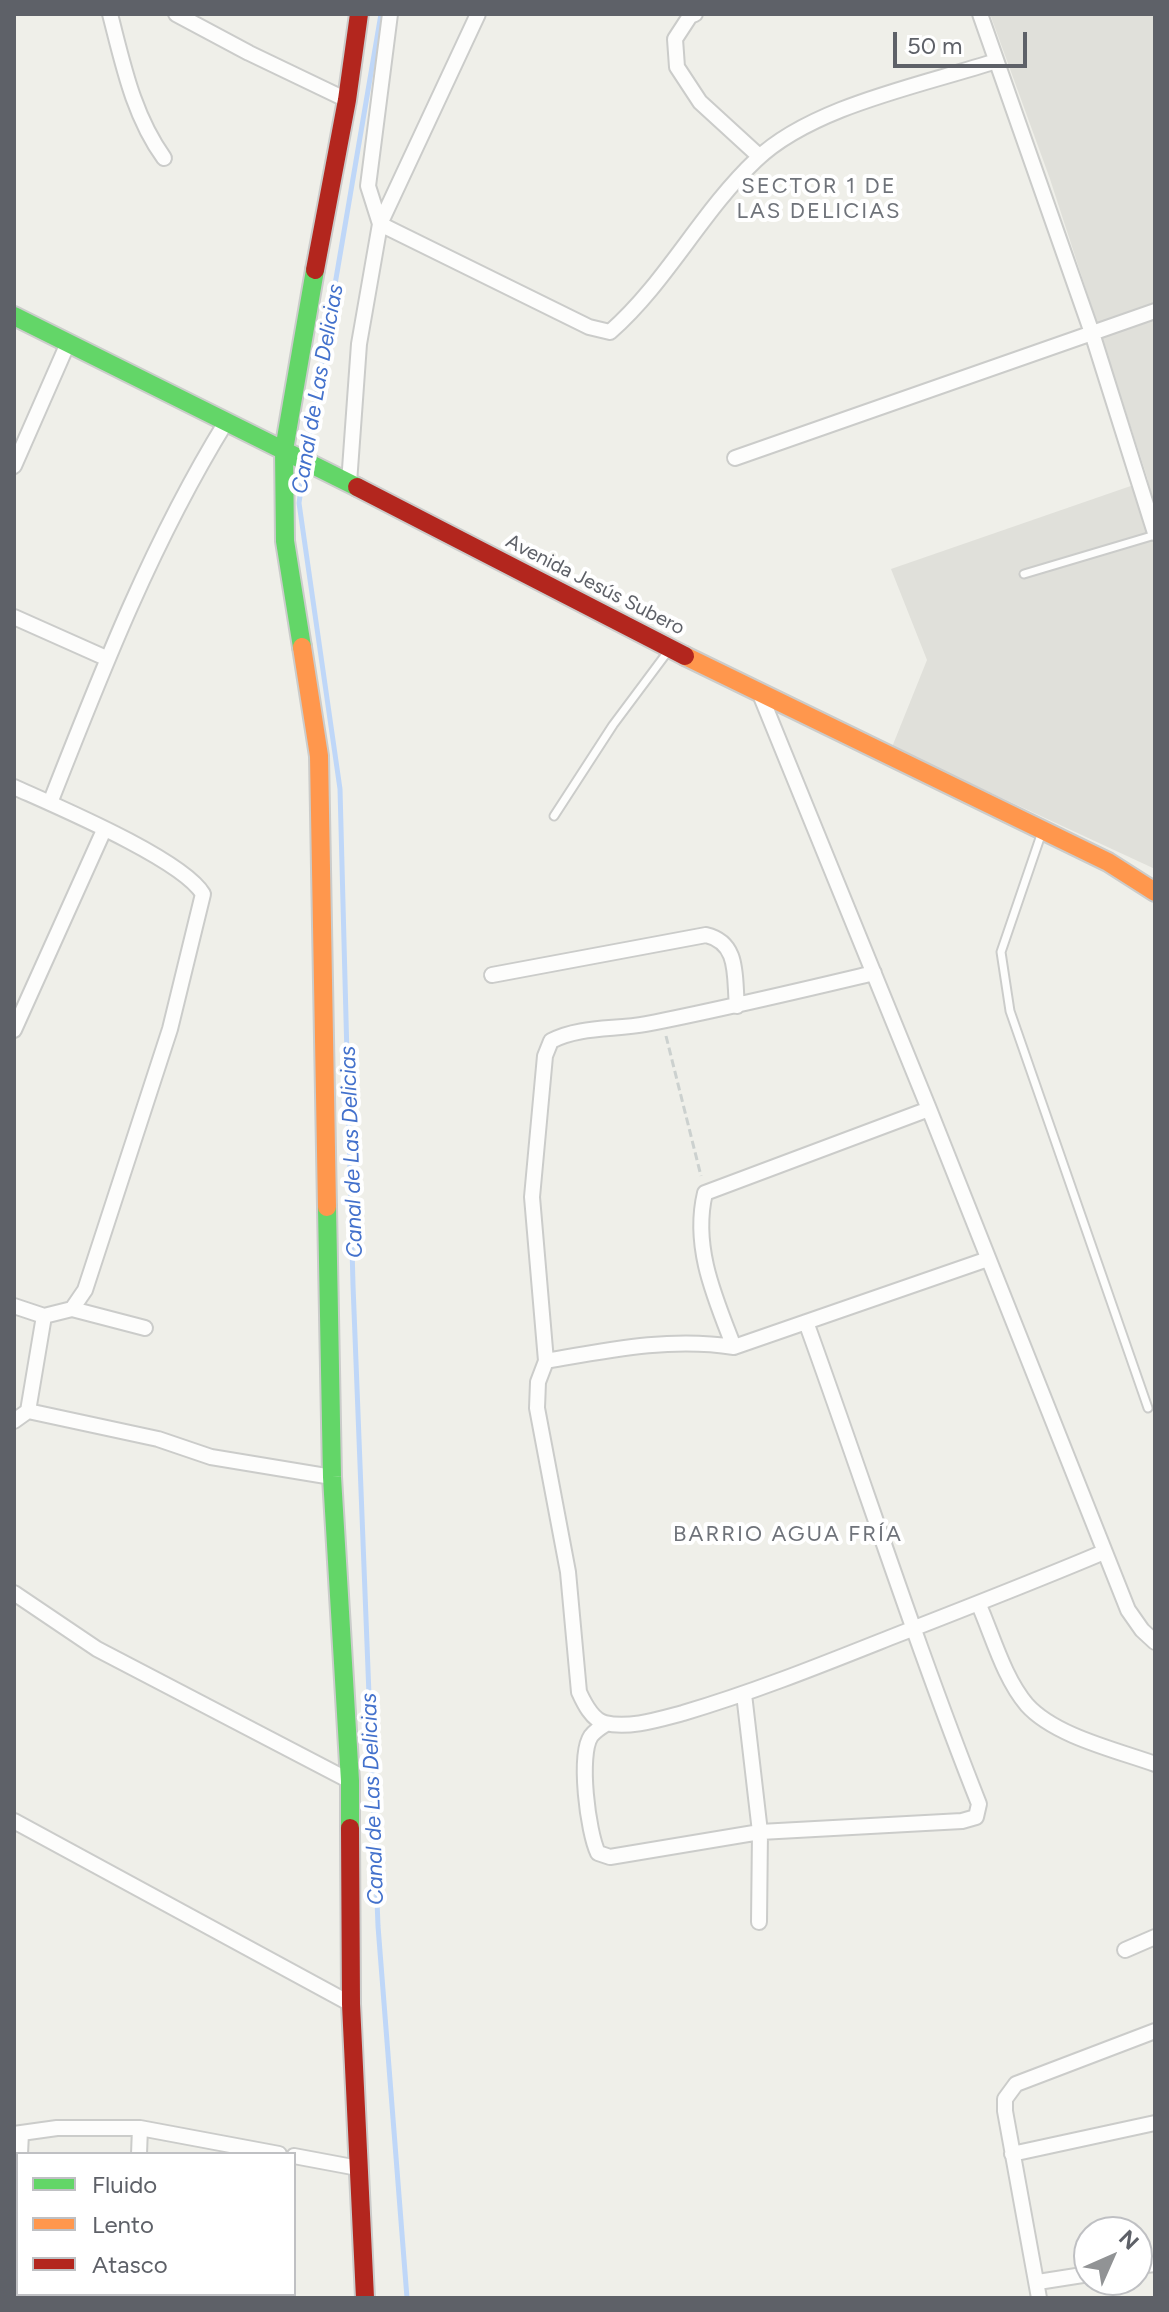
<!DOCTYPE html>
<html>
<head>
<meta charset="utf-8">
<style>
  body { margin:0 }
  #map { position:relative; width:1169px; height:2312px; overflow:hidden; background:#efefe9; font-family:Figtree,sans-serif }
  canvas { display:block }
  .frame { position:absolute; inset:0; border:16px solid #5e6168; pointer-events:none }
  .legend { position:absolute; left:16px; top:2152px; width:280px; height:144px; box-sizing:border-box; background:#fff; border:2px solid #bfc0c3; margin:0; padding:10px 14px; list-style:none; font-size:24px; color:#5e6168 }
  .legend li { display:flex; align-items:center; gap:16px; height:40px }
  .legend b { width:40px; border:2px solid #bfc0c3 }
  .north { position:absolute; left:1073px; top:2216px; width:80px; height:80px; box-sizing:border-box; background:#fff; border:2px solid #bfc0c3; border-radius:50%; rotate:45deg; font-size:22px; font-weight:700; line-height:32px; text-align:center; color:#5e6168 }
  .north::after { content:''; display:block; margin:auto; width:28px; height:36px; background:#919395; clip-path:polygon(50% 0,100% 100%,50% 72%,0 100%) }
  .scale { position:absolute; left:893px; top:32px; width:134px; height:36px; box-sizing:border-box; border:4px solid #5e6168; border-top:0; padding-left:10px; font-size:24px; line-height:28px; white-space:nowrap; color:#5e6168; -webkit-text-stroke:6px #fff; paint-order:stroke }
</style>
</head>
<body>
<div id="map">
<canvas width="1169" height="2312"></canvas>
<div class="frame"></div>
<ul class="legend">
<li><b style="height:10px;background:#63d668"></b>Fluido</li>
<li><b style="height:10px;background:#ff974d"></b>Lento</li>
<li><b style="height:10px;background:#b3261e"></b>Atasco</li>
</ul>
<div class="north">N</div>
<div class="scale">50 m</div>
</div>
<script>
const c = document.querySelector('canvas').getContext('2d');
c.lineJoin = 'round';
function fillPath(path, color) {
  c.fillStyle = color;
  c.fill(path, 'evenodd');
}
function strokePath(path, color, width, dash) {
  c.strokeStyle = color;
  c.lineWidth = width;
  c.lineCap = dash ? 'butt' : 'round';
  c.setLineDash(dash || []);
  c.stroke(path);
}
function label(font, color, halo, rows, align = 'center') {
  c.font = font + ' Figtree,sans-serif';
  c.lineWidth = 8;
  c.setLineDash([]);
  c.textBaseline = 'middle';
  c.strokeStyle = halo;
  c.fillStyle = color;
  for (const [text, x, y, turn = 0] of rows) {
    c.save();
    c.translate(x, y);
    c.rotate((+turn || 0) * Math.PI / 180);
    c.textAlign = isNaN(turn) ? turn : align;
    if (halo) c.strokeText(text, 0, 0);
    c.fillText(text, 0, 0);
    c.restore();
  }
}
fillPath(new Path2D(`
  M990,14H1155V869L892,747L927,660L891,569L1148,480L1050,179Z`), '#e0e0da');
strokePath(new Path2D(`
  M306,455L381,14
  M304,468L299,503L340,789L353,1285L378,1926L407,2298`), '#bfd7f8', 5);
const lane = new Path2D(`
  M1024,574L1155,535
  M554,816L613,725L669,650
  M1042,832L1001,952L1010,1011L1148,1408`);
const street = new Path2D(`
  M110,14C123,64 133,115 164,158
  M176,14L249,53L347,100
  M390,14L368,186L380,224L589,327L610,332C667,282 701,212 756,160C812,106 923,85 996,61
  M695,14L690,16L675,39L677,67L700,102L759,156
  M980,14L1092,333L1155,533
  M735,458L1155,311
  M14,466L68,343
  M349,483L359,344L380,224L478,14
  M14,617L106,658
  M760,694L929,1109L1128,1610L1142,1630L1155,1642
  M14,787C56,806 182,859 203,894L170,1029L85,1290L72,1309
  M50,803C101,673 152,542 226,422
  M874,973C798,991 723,1009 646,1024C614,1030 580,1026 551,1041L545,1056L532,1197L546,1361L538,1382L537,1408L568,1572L579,1692C584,1703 592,1720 605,1723C629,1729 660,1719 683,1713C754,1692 821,1665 889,1638C961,1610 1033,1582 1104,1552
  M492,975L706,935C740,943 734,977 737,1006
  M14,1030L104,830
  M14,1306L44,1316L72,1309L145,1328
  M734,1347C715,1298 692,1247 705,1193L929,1109
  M546,1361C609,1350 670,1337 734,1347L988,1259
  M28,1411L44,1316
  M14,1421L28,1411L158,1439L211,1457L332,1477
  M14,1593L97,1649L350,1781
  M979,1605C993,1637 1004,1678 1027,1705C1055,1736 1116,1750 1155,1764
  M744,1694L760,1832L759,1922
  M606,1724C601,1727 595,1731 591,1736C578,1755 588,1833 598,1853L610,1857L760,1832L962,1821L976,1817L979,1804C916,1645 864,1482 806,1322
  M14,1821L351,2004
  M1125,1950L1155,1937
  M14,2134L57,2128H140L279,2154
  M20,2154L21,2133
  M139,2154L140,2128
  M1012,2154L1155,2123
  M294,2156L358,2168
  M1137,2266L1155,2264
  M14,2268L18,2192
  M1038,2282L1089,2274
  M131,2298L132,2294
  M1039,2298L1005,2111V2099L1016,2084L1155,2031`);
const fast = new Path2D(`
  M14,316L357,487
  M302,647L285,541L284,450L315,270
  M327,1207L332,1477L350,1781V1828`);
const slow = new Path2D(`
  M302,647L319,756L327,1207
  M685,656L1108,862L1155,892`);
const jam = new Path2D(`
  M315,270L347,100L359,14
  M357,487L685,656
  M350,1828L351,2004L365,2298`);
strokePath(lane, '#cbccca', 11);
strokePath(street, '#cbccca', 18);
strokePath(fast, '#cbcccb', 22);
strokePath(slow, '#cbcccb', 22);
strokePath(jam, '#cbcccb', 22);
strokePath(new Path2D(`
  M666,1036L701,1176`), '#ccd1cf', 3, [8, 4]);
strokePath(lane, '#fdfdfc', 7);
strokePath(street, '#fdfdfc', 14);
strokePath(fast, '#63d668', 18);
strokePath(slow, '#ff974d', 18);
strokePath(jam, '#b3261e', 18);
label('20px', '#5e6168', '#fff', [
  ["Avenida Jesús Subero",595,585,27]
]);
c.letterSpacing = '2px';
label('22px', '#6f737a', '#fff', [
  ["SECTOR 1 DE",819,187],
  ["LAS DELICIAS",819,212],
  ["BARRIO AGUA FRÍA",788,1535]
]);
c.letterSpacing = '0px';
label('italic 22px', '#4371cc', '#fff', [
  ["Canal de Las Delicias",318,389,-80],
  ["Canal de Las Delicias",352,1152,-92],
  ["Canal de Las Delicias",373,1799,-92]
]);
</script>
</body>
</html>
